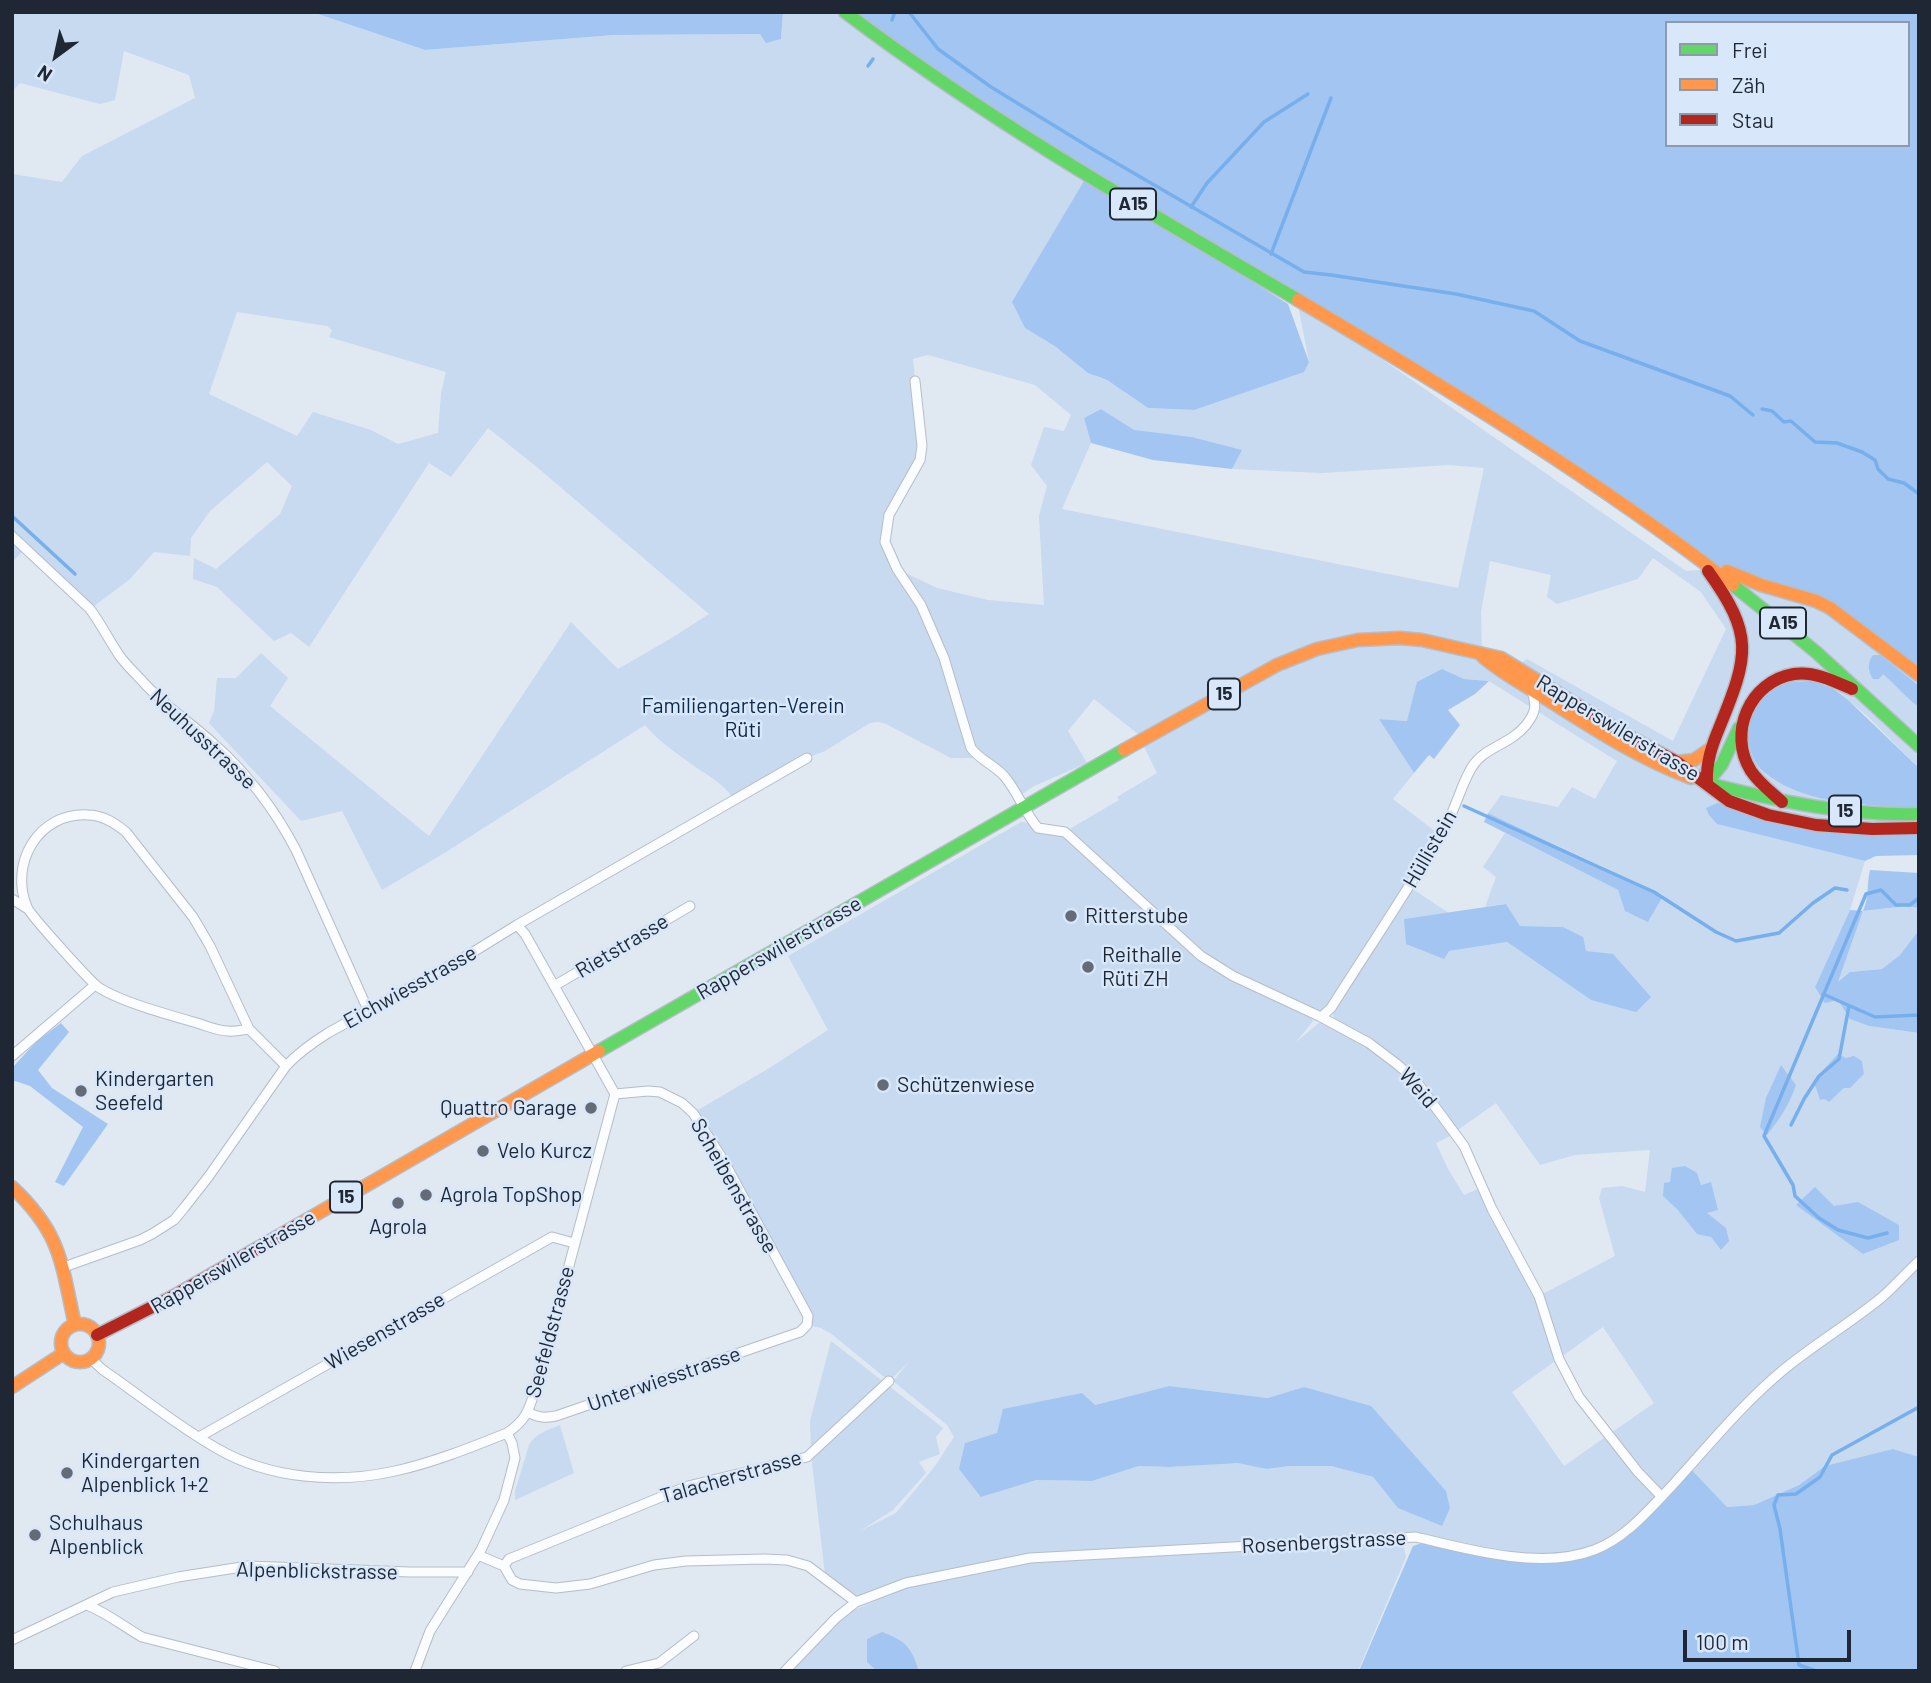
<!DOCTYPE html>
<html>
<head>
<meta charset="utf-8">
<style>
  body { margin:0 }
  #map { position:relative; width:1931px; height:1683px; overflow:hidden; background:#e0e8f2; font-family:Barlow,sans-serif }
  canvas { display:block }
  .frame { position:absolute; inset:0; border:14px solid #1e2733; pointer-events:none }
  .legend { position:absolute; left:1665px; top:21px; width:245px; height:126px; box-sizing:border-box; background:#d8e7fa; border:2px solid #8e9aaa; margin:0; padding:9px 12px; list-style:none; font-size:21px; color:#1e2733 }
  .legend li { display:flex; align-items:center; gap:14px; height:35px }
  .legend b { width:35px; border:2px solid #8e9aaa }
  .north { position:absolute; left:21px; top:21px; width:70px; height:70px; -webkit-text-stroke:5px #d8e7fa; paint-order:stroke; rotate:213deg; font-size:19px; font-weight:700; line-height:28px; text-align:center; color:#1e2733 }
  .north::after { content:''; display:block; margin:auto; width:24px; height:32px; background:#1e2733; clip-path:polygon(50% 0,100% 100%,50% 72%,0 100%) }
  .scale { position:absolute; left:1683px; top:1630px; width:168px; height:32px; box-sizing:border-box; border:4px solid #1e2733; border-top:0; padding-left:9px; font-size:21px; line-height:24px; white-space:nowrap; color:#1e2733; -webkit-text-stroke:5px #d8e7fa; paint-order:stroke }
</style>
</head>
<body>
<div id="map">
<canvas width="1931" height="1683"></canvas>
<div class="frame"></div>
<ul class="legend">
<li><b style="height:9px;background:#63d668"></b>Frei</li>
<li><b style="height:9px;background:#ff974d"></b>Zäh</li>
<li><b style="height:9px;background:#b3261e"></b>Stau</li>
</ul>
<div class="north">N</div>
<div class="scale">100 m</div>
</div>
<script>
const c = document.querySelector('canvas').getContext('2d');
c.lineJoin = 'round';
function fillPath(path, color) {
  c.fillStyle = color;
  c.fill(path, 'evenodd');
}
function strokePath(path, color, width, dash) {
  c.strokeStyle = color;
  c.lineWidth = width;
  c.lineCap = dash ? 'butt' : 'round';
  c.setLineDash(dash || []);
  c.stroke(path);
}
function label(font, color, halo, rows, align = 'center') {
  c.font = font + ' Barlow,sans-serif';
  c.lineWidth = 5;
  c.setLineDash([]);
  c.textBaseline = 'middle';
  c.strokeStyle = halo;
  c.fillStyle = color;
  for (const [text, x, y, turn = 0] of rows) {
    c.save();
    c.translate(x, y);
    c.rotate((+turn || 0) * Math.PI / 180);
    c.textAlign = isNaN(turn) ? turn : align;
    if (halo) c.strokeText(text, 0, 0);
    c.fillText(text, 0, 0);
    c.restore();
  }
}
fillPath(new Path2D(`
  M12,12H312L425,50L614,35L760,34L781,39L783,12H845L1087,176L1025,328L1056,347L1097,377L1107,380L1148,408L1194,410L1309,362L1297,300L1686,571L1721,568L1803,596L1919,675V768L1867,716L1835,689L1753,757C1783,804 1864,805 1915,808L1919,834L1861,835L1717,824L1865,861L1850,910L1815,987L1838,1000L1869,1026L1919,1033V1457L1893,1449L1815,1473L1799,1485L1754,1505L1727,1507L1689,1467L1616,1538L1559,1558L1504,1553L1460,1545L1419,1533L1031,1554L905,1580L858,1596L825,1575L811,1454L810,1421L831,1341L943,1428L936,1437L940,1454L919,1462L926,1473L893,1510L860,1531L896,1513L935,1466L954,1437L947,1425L893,1381L910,1361L889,1381L833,1335L821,1328L807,1325L808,1316L693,1113L771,1067L828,1030L788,956L1021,822L1029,823L1036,832L1064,836L1230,977L1310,1017L1313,1021L1296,1042L1319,1023H1323L1360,1041L1402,1071L1452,1135L1436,1143L1448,1169L1464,1195L1483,1187L1539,1296L1615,1256L1599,1198L1602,1188L1622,1186L1645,1192L1650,1150L1575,1155L1540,1165L1496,1103L1455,1132L1417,1080L1334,1019L1333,1015L1335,1009L1411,888L1449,913L1404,919L1449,951L1507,942L1591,1000L1586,951L1563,927L1520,926L1505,904L1485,907L1496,877L1483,867L1505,833L1618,890L1626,911L1649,921L1663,895L1488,813L1501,795L1558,807L1572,787L1595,799L1617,761L1489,681L1464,679L1442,670L1407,721L1380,719L1414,773L1393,799L1436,832L1406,885L1330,1005L1321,1011L1312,1010L1214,962L1068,830L1119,800L1117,797L1157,773L1138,734L1094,699L1068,731L1087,763L1034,786L1018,797L1003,775L979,758H951L886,724L878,722L870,723L825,751L807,758L734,800C725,785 712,778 697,768C679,755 659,742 645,725L446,852L382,890L342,811L301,821L209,723L214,711L217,678H236L261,653L288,678L270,706L429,836L571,622L618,669L675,636L709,614L538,468L488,428L451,477L429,463L309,647L291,633L274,641L217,587L193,579L194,558L216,569L280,514L292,486L267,462L210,511L191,538L190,556L154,552L129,580L90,609L25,549L12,562V174L62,182L82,156L195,98L189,75L124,51L115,100L100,104L20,83L15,88L12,95ZM237,312L327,326L332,330L329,337L446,372L441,393L438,433L398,444L371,430L313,412L297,436L209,394ZM928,355L1035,385L1071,415L1064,431L1044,427L1031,465L1047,486L1039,516L1044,605L988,600L937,588L897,569L886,542L889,515L920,460L922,446L913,359ZM1101,409L1134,431L1192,437L1241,450L1232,469L1322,473L1449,465L1484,468L1458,588L1062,509L1091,443L1084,418ZM1653,558L1701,592L1726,629L1673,741L1527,659L1516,666L1482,656L1481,612L1490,561L1551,575L1547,597L1557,604L1638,579ZM1838,1054L1846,1058L1862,1061L1864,1074L1850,1088H1844L1829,1102L1824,1099ZM1781,1066L1796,1086L1760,1127ZM1670,1183L1701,1185L1707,1213L1721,1249L1711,1237L1664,1196ZM1603,1327L1654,1403L1564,1466L1512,1392ZM1169,1386L1268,1398L1305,1387L1398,1508L1373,1477L1331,1466H1290L1268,1469L1238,1462L1169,1467L1139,1466L1092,1481L1038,1480L981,1497L965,1443L1095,1405Z
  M1906,906L1919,908V930L1900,955L1882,969L1850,972L1837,984L1863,911Z
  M560,1425L574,1473L515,1500V1491L529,1445C536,1433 548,1430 560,1425Z
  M1403,1542L1406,1557L1358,1671H785L836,1618L907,1587L1031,1563Z`), '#c7daf0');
fillPath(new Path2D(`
  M312,12H783L781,39L766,43L760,34L614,35L425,50Z
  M845,12H1919V675L1830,609L1697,557L1645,520L1116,195L1288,304L1309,362L1304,372L1194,410L1148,408L1107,380L1088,373L1056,347L1025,328L1012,302L1087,176ZM1667,23H1908V145H1667Z
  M1101,409L1134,430L1192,437L1242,450L1232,469L1153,460L1091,443L1084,418Z
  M1873,655H1880L1919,686V707C1906,698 1896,685 1883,674L1879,679H1873C1868,671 1867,663 1873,655Z
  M1442,669L1464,679L1489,681L1475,694L1448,710L1460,725L1434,759L1429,755L1414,773L1379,719L1407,721L1417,682Z
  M1811,681L1834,689L1848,700L1919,768V808C1906,809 1894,807 1881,806C1841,803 1797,799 1764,772C1749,760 1745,734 1751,717C1755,704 1768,692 1779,686C1789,681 1800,682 1811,681Z
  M1717,803L1861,835L1919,834V855L1876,856L1865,861L1717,824L1709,815L1706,808Z
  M1488,813L1663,896L1648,922L1625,911L1618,890L1484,822Z
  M1870,870L1919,873V908L1906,906L1863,911L1838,982L1850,972L1882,969L1900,955L1919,930V1033L1869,1026L1850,1019L1838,1000L1825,1003L1815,987L1850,910L1863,911C1870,895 1866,886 1870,870Z
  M1506,904L1520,926L1563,927L1583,937L1586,951L1613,954L1651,997L1636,1012L1591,1000L1507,942L1449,951L1444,959L1406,944L1404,919Z
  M61,1023L69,1032L38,1070L52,1088L108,1124L64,1186L55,1182L83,1127L30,1086L15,1081L12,1083V1068L37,1041Z
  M1838,1054L1846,1058L1854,1056L1862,1061L1864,1074L1850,1088H1844L1829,1102L1824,1099L1820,1100L1815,1085L1823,1070Z
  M1781,1065L1796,1085C1789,1105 1780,1119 1767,1135L1760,1127L1766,1098Z
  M1685,1166L1697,1173L1701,1185L1711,1182L1718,1210L1707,1213L1726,1228L1729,1241L1721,1250L1711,1237L1697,1234L1678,1210L1663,1196L1664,1183L1670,1182L1672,1168Z
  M1815,1187L1834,1206L1858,1202L1899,1225V1240L1863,1254L1796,1205Z
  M1169,1386L1268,1398L1304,1387L1371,1406L1446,1491L1450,1508L1442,1526L1398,1508L1373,1477L1331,1466H1290L1267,1469L1238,1463L1169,1467L1139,1466L1092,1481L1037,1480L981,1497L959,1469L965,1443L997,1433L1003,1409L1082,1393L1095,1405Z
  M1893,1449L1919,1457V1671H1359L1413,1546L1425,1542L1458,1552L1502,1560L1559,1558L1616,1538L1689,1467L1727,1507L1754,1505L1799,1485L1825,1466Z
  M882,1632C906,1641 911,1647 919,1671H877L867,1662V1639Z`), '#a2c6f1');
strokePath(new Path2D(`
  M909,12L938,49L991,87L1094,150L1304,272L1331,275L1456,294L1534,311L1580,341L1730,396L1753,415
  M892,20L895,12
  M868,66L873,59
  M1191,207L1207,183L1264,122L1308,94
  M1271,254L1331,98
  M1762,409L1772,411L1784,422L1791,421L1815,442L1837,443L1862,452L1875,460L1878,469L1888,479L1904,483L1919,494
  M12,516L75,574
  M1464,806L1654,892L1716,932L1736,941L1779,933L1813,903L1835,888L1847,890
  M1823,994L1875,1017L1919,1015
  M1791,1125L1804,1099L1819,1076L1839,1059L1849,1006
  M1887,1233L1868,1238L1838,1230L1819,1218L1795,1196L1793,1185L1764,1136L1866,894L1881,890L1896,905H1910L1919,898
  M1816,1671L1799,1665L1780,1529L1774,1505L1778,1495L1796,1494L1820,1477L1832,1455L1919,1407`), '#77afed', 3.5);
const street = new Path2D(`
  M915,381L922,446L920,460L889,515L885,542L897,569L921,605L944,658L971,748C981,761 996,766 1005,777C1018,793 1025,813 1038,828L1065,832L1201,956L1233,976L1321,1017L1369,1043L1398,1065L1416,1081L1464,1146L1492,1209L1539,1296L1559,1359L1579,1397L1638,1472L1661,1496
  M12,536L90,609C101,624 109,640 119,655C126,665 136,674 144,683C165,706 191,723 214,744C248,774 275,810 296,850L368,1010
  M12,899L28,909
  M554,986L690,906
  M1321,1017L1331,1008C1370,946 1412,885 1448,821C1457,804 1462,783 1472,767C1484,747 1510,745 1526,725C1537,711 1536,706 1532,690
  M249,1029C242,1030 235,1032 228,1031C218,1031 207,1026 197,1023C169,1015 121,1002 98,987C90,981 30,915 27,907C9,864 38,812 88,815C103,815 115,823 126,832L193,917L210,946L249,1029L286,1066
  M12,1056L95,985
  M64,1267L140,1240L152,1234L174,1220L184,1208L209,1176L286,1066C298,1053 312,1043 328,1033L470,954L517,925L807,758
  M91,1359L103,1370C141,1396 177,1426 218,1449C270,1479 337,1484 395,1471C432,1463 472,1447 507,1433
  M528,1412C538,1418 545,1418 556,1416L800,1332L807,1325L808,1316L722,1158L693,1113L682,1103L660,1092L648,1091L615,1094
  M199,1437L552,1237L574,1243
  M478,1555L504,1566L509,1559L688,1486L807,1457L889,1381
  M504,1566L512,1580L520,1584L556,1588L590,1584L654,1565L686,1561L764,1559L787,1560L808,1566L856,1602
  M87,1605C107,1613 123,1626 142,1637L275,1671
  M12,1640L113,1592L178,1577L248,1566L410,1572H468
  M415,1671L430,1631L481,1550L504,1500L515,1458L512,1443L507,1433C528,1419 529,1408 537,1385L615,1094L525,934L517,925
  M626,1671L659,1663L694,1636
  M785,1671L836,1618L856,1602L906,1583L1030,1558L1416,1537C1469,1550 1542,1570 1594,1550C1624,1539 1647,1512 1668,1490C1705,1450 1740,1406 1782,1371C1813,1345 1849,1324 1881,1298C1894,1287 1906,1273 1919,1261`);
const fast = new Path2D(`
  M845,12C989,121 1143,209 1298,300
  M1733,585L1816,652L1919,746
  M1707,783L1722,764L1739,728
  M1714,785C1782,802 1849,816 1919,814
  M599,1051L1124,750`);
const slow = new Path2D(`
  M1298,300C1447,388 1596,479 1733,585
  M1727,571L1761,585L1816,601L1830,608L1919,675
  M1482,656C1501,673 1523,684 1545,698C1592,728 1638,758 1691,778
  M1124,750L1277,665L1317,649L1358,640L1400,638L1422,640L1501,658L1574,703
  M1677,762L1694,760L1710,749
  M12,1187C62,1234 61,1263 75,1325
  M296,1226L599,1051
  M61 1343a19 19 0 1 1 38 0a19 19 0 1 1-38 0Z
  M12,1387L64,1353`);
const jam = new Path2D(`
  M1574,703L1623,733L1677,762L1729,801L1768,815L1816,825L1872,829L1919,828
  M1707,783C1706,762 1712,745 1720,726C1749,655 1754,635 1708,571
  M1782,802C1771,792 1759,783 1751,771C1727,733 1750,681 1794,674C1814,671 1834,681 1852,689
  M97,1335L172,1297L296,1226`);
strokePath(street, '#b5bdc7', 11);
strokePath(fast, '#b5bdc7', 15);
strokePath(slow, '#b5bdc7', 15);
strokePath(jam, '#b5bdc7', 15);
strokePath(street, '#fafcfd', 9);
strokePath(fast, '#63d668', 12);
strokePath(slow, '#ff974d', 12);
strokePath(jam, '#b3261e', 12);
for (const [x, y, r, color] of [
  [1071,916,7,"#626b76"],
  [1088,967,7,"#626b76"],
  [883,1085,7,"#626b76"],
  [81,1091,7,"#626b76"],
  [591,1108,7,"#626b76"],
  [483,1151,7,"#626b76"],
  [426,1195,7,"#626b76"],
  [398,1203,7,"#626b76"],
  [67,1473,7,"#626b76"],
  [35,1535,7,"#626b76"]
]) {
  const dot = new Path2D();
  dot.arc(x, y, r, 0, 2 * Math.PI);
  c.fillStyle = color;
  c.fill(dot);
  strokePath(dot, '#d8e7fa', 2.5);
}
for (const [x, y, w] of [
  [1133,204,46],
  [1783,623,46],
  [1224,694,32],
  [1845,811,32],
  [346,1197,32]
]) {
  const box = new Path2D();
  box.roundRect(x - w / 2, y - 15.5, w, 31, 5);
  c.fillStyle = '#d8e7fa';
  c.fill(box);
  strokePath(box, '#1e2733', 2);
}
label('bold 19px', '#1e2733', null, [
  ["A15",1133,204],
  ["A15",1783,623],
  ["15",1224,694],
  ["15",1845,811],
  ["15",346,1197]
]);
label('21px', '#0b2a4b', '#d8e7fa', [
  ["Familiengarten-Verein",743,706],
  ["Rüti",743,730]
]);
label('21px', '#1e2733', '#d8e7fa', [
  ["Rapperswilerstrasse",1618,728,31],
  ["Neuhusstrasse",203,739,43],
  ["Hüllistein",1430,849,-60],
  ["Rietstrasse",622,946,-31],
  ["Rapperswilerstrasse",779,948,-30],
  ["Eichwiesstrasse",410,987,-29],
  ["Weid",1418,1088,49],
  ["Scheibenstrasse",734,1186,60],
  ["Rapperswilerstrasse",233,1262,-30],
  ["Wiesenstrasse",385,1331,-30],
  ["Seefeldstrasse",550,1332,-75],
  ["Unterwiesstrasse",664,1379,-19],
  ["Talacherstrasse",731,1477,-16],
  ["Rosenbergstrasse",1324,1542,-3],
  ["Alpenblickstrasse",317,1571,1]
]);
label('21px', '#1e2733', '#d8e7fa', [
  ["Ritterstube",1085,916],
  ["Reithalle",1102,955],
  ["Rüti ZH",1102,979],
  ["Kindergarten",95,1079],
  ["Seefeld",95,1103],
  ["Schützenwiese",897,1085],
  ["Quattro Garage",577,1108,"right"],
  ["Velo Kurcz",497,1151],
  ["Agrola TopShop",440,1195],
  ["Agrola",398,1227,"center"],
  ["Kindergarten",81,1461],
  ["Alpenblick 1+2",81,1485],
  ["Schulhaus",49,1523],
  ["Alpenblick",49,1547]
], 'left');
</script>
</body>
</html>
